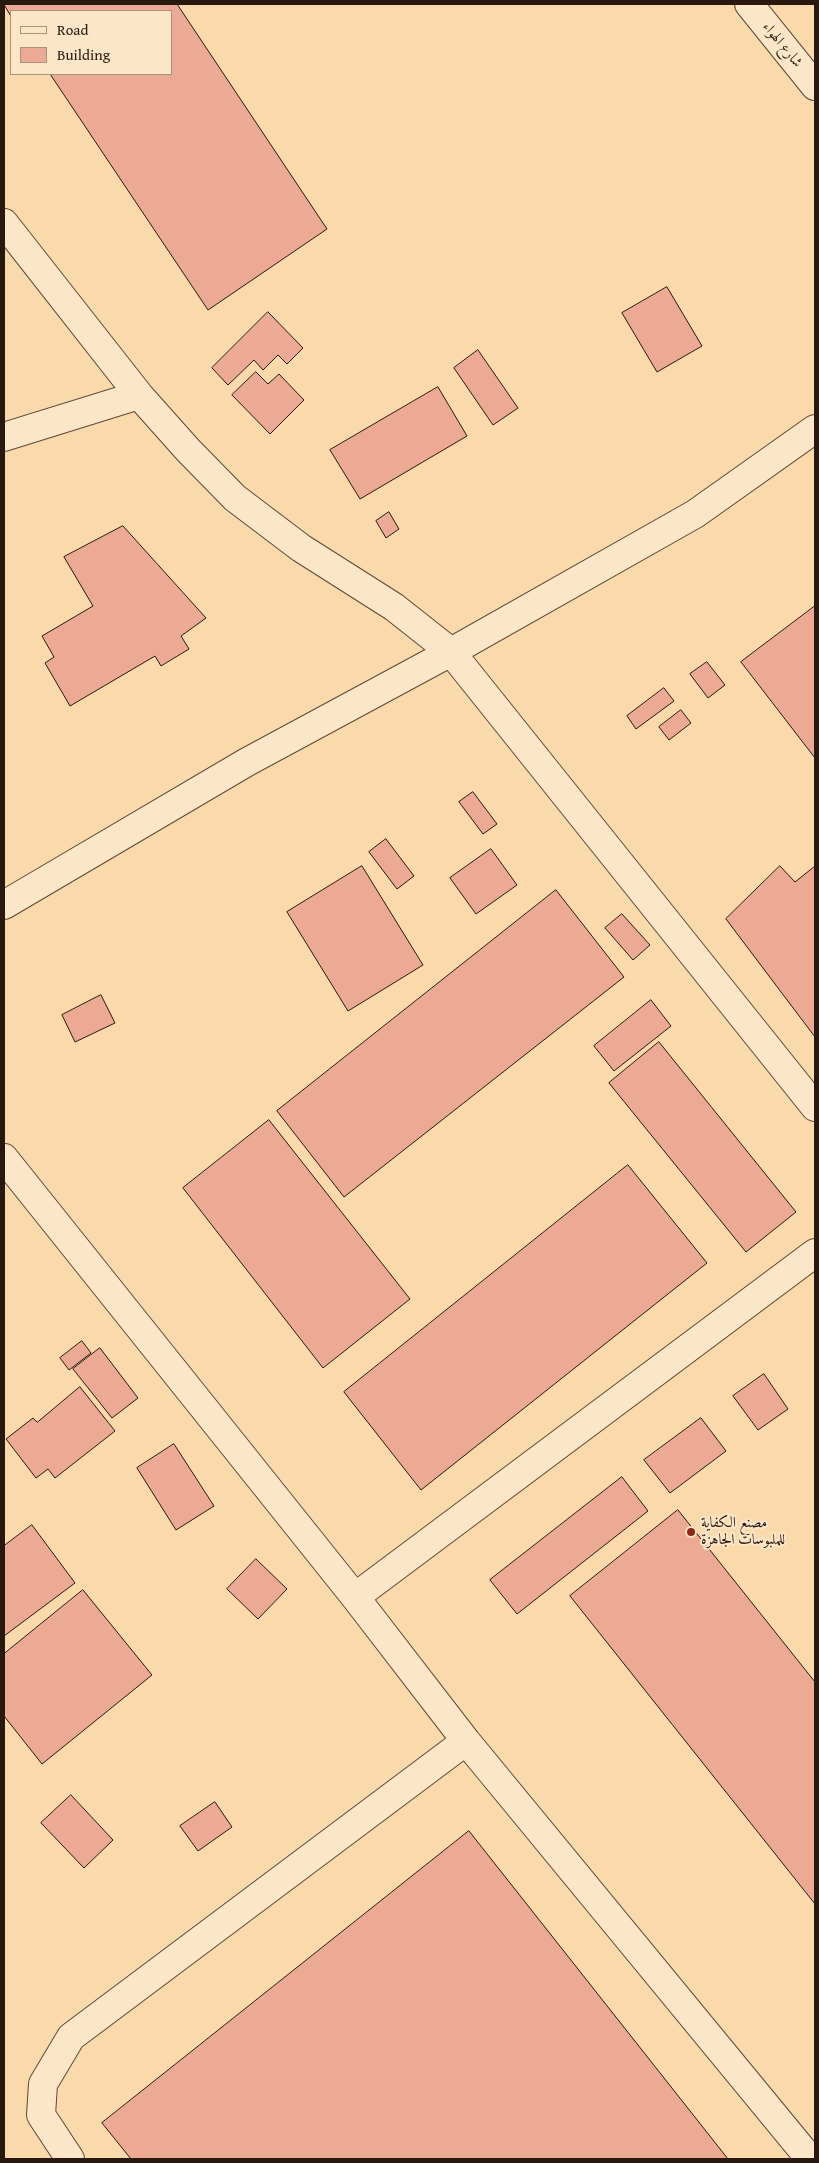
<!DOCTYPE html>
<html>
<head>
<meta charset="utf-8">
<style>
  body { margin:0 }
  #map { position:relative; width:819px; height:2163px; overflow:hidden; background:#fad9ab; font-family:"Gentium Book Plus",serif }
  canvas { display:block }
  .frame { position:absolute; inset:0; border:5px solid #29180f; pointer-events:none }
  .legend { position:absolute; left:10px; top:10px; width:162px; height:65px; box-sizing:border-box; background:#fce6c8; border:1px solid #a8947e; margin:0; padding:6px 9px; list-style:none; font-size:15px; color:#29180f }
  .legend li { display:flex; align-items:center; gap:10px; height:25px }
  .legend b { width:25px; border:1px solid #a8947e }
</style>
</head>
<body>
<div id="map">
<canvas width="819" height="2163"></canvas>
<div class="frame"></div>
<ul class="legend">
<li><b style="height:6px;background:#fce6c8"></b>Road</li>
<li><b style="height:14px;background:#eca994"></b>Building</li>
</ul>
</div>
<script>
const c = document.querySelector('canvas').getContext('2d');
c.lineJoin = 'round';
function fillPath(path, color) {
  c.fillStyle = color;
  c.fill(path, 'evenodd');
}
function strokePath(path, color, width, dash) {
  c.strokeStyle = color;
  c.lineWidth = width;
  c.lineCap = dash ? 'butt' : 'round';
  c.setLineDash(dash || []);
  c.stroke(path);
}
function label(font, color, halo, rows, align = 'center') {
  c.font = font + ' "Gentium Book Plus",Amiri,serif';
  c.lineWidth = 4;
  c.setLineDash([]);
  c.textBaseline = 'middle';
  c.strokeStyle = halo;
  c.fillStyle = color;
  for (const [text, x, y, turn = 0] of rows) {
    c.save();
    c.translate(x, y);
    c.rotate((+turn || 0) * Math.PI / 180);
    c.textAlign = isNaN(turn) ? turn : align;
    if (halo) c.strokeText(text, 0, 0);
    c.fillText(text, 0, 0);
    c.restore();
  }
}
const building = new Path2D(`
  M4,4H177L327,229L208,310L50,74H171V11H11V16Z
  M667,287L702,346L657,372L622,313Z
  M268,312L303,348L287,364L278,355L263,370L254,360L228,385L212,368Z
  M478,350L518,408L493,425L454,368Z
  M256,372L268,384L279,374L304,400L270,434L232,395Z
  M438,387L467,436L360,499L330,450Z
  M389,512L399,529L386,538L376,521Z
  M123,526L206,618L181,636L189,649L161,666L155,656L70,706L45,663L54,657L42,636L93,606L64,557Z
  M815,606V758L741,662Z
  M707,662L725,685L708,698L690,674Z
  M664,688L674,701L636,729L627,716Z
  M681,710L691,723L669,740L659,727Z
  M473,792L497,824L483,834L459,802Z
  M386,839L414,876L397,889L369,852Z
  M491,849L517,885L476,914L450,878Z
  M362,866L423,965L348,1011L287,912Z
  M780,866L795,882L815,866V1037L726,919Z
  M556,890L624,977L344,1197L277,1111Z
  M622,914L650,945L633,960L605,928Z
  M101,995L115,1023L75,1042L62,1015Z
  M651,1000L671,1026L614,1071L594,1046Z
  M659,1042L796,1212L746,1252L609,1083Z
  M269,1120L410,1299L323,1368L183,1188Z
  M628,1165L707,1263L421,1490L344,1392Z
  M82,1341L91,1353L69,1370L60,1358Z
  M100,1348L138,1398L112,1418L73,1369Z
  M764,1374L788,1409L758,1430L733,1396Z
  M80,1387L115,1431L55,1478L48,1469L36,1478L6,1439L33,1418L37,1422Z
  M701,1418L726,1451L670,1493L644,1460Z
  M174,1444L214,1506L176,1530L137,1468Z
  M622,1477L648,1511L517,1614L490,1580Z
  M678,1510L815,1682V1904L570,1596Z
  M32,1525L75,1583L4,1636V1546Z
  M256,1559L287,1589L258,1619L227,1589Z
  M83,1590L152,1675L42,1764L4,1716V1654Z
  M71,1795L113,1840L84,1868L41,1823Z
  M215,1802L232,1827L198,1851L180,1826Z
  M469,1831L728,2159H131L102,2123Z`);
fillPath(building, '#eca994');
strokePath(building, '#29180f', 1);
const minor = new Path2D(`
  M4,223L139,395L188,450L235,498L301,548L394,607L451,652L815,1107
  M4,437L139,395
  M4,905L247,762L451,652L695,514L815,429
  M4,1158L355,1597L466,1741L810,2159
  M355,1597L815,1253
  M70,2159L41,2115L43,2084L71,2037L466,1741`);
const tertiary = new Path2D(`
  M749,4L815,86`);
strokePath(minor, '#5d4836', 30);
strokePath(tertiary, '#5d4836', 30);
strokePath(minor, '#fce6c8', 28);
strokePath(tertiary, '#fce6c8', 28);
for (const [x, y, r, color] of [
  [691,1532,5,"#8f2418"]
]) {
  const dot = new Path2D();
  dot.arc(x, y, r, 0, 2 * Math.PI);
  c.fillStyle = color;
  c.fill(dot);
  strokePath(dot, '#fce6c8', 2);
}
label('15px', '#29180f', '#fce6c8', [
  ["شارع الهواء",782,45,51]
]);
label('15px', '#29180f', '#fce6c8', [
  ["مصنع الكفاية",701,1523],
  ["للملبوسات الجاهزة",701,1540]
], 'left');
</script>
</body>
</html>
